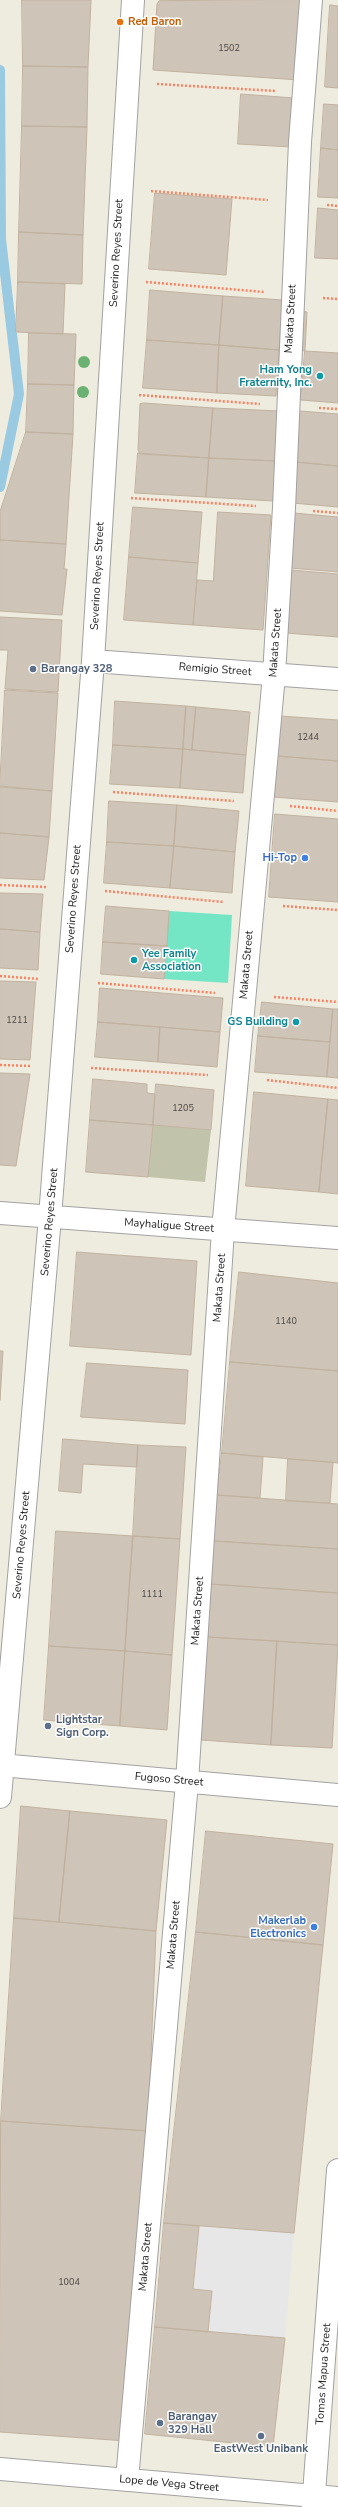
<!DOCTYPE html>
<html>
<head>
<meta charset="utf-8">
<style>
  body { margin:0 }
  canvas { display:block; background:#eeebdf }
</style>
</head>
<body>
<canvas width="338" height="2507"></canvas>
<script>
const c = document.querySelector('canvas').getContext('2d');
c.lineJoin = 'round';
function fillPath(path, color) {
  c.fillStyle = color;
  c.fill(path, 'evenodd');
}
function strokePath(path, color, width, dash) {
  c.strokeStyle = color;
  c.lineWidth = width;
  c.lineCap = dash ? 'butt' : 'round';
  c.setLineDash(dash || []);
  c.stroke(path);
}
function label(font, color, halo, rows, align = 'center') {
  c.font = font + ' "Nunito Sans",sans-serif';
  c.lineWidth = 3;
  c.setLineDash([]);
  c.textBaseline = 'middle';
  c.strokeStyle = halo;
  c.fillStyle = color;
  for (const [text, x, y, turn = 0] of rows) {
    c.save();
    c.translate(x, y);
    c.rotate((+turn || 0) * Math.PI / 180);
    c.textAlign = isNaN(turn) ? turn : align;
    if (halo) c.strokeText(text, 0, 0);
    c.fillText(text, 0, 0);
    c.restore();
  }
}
fillPath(new Path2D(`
  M153,1125L211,1130L205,1182L148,1177Z`), '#c1c3aa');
fillPath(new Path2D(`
  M169,911L232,915L228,983L164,979Z`), '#74e6c6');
fillPath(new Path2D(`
  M199,2226L294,2233L285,2338L208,2332L212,2291L193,2289Z`), '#e7e7e7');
strokePath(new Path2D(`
  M0,70L1,239L19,394L0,487`), '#9acae1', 10);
const building = new Path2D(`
  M22,0H91L88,67L23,66Z
  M303,0L299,80L153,70L157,4L159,1Z
  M330,5L338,6V88L325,87Z
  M23,66L88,67L87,127L22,126Z
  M241,94L294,98L291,147L238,144Z
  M324,104L338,105V150L321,148Z
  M22,126L87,127L83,235L19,232Z
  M321,148L338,150V198L318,197Z
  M155,193L232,199L226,275L149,269Z
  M318,208L338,210V259L315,258Z
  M19,232L83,235L82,284L18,282Z
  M18,282L65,284L63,334L16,332Z
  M150,290L223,296L219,345L147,340Z
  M223,296L283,300L279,350L219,345Z
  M301,311L307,312L305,351L298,350Z
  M29,333L76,334L74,385L28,384Z
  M147,340L219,345L217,393L143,388Z
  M219,345L279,350L276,396L217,393Z
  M305,351L338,353V403L301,400Z
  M28,384L74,385L73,434L26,432Z
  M144,403L213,408L209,458L140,454L138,450L140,404Z
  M213,408L279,411L276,461L209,458Z
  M300,411L338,414V466L295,462Z
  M26,432L73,434L66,544L0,540V512Z
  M138,453L209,458L206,497L135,493Z
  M209,458L276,461L273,501L206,497Z
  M295,462L338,466V507L292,503Z
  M133,507L202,512L198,563L129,557Z
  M218,512L271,515L263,630L193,625L197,580L213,581Z
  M294,513L338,517V572L290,568Z
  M0,540L66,544L64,569H67L62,615L0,611Z
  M129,557L198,563L193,625L124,620Z
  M291,570L338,574V637L286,633Z
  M0,617L62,620L58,692L5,689L8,650H0Z
  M5,690L58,693L52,791L0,787Z
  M115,701L186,706L183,749L113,745Z
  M186,706L196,707L192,750L183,749Z
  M196,707L250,712L246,755L192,750Z
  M280,716L338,720V761L277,756Z
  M113,745L183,749L180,788L110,784Z
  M183,749L246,755L243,793L180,788Z
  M277,756L338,761V802L273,797Z
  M0,786L52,791L49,837L0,833Z
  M109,801L177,805L174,846L107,842Z
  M177,805L239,811L235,852L174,846Z
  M275,814L338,819V902L269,897Z
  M0,833L49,837L44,880L0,878Z
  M107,842L174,846L170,888L104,883Z
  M174,846L235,852L232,893L170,888Z
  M0,893L43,894L40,932L0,929Z
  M106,906L169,911L167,946L103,942Z
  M0,929L40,932L38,970L0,968Z
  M103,942L167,946L164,979L101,974Z
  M0,981L36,982L30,1060L0,1059Z
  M100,988L223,998L220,1032L98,1022Z
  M262,1002L333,1009L330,1042L258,1036Z
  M333,1009H338V1078L327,1077Z
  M98,1022L160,1027L158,1062L95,1057Z
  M160,1027L220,1032L217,1067L158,1062Z
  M258,1036L330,1042L327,1077L255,1072Z
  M0,1073L30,1074L16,1166L0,1165Z
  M93,1079L147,1084V1093L155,1094L153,1125L90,1120Z
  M156,1084L214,1090L211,1130L153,1125Z
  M254,1092L328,1099L319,1192L246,1186Z
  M328,1099L338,1100V1194L319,1192Z
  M90,1120L153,1125L148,1177L86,1172Z
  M77,1252L197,1261L191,1355L70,1346Z
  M239,1272L338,1283V1371L230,1362Z
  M0,1351H3L0,1400Z
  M230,1362L338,1371V1463L222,1453Z
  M87,1363L188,1370L185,1424L81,1417Z
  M63,1439L138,1445L137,1467L83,1464L81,1493L59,1491Z
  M138,1445L186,1447L180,1539L133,1536Z
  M222,1453L263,1457L260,1498L217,1495Z
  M288,1459L333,1462L330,1503L286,1501Z
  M217,1495L338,1504V1549L214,1541Z
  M56,1531L133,1536L125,1651L49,1646Z
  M133,1536L180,1539L172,1655L125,1651Z
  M214,1541L338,1549V1593L210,1584Z
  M210,1584L338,1593V1645L208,1637Z
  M208,1637L277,1641L271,1745L201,1740Z
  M277,1641L338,1645L332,1748L271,1745Z
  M49,1646L125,1651L120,1726L44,1720Z
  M125,1651L172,1655L167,1730L120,1726Z
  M21,1806L70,1811L59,1922L14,1918Z
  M70,1811L167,1820L156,1931L59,1922Z
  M206,1831L333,1844L323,1945L196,1932Z
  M14,1918L156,1931L148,2131L1,2121Z
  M196,1932L323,1945L294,2233L164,2223Z
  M1,2121L148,2131L126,2441L0,2432Z
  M164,2223L199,2226L193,2289L212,2291L208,2332L155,2327Z
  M155,2327L285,2338L273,2447L145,2434Z`);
fillPath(building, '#cec4b8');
strokePath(building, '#c1b2a0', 1);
const minor = new Path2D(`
  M93,661L338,679
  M0,1213L338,1238
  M0,1765L338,1795
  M0,1797L50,1217L93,661L133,0
  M0,2469L338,2498
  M127,2480L187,1782L223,1230L274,675L284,508L300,142L311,0
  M313,2507L338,2170`);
strokePath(minor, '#a2a2a2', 24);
strokePath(new Path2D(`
  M157,84L276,91
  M151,191L268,200
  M327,205L338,206
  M146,282L264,292
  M323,298L338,299
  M139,395L260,404
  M319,408L338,409
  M131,498L256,506
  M313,511L338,513
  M113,792L234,801
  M290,806L338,811
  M0,885L46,887
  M105,891L224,902
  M283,906L338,910
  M0,976L39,979
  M98,983L215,993
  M274,997L338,1002
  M0,1065L32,1066
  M91,1068L208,1075
  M267,1080L338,1088`), '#ff805f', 2.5, [2, 2]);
strokePath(minor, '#fff', 22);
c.fillStyle = '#6bb172';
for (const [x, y] of [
  [84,362],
  [83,392]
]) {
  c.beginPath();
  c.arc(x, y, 6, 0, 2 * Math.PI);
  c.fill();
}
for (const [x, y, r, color] of [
  [120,22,4,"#e8710a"],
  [320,376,4,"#0f9aa8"],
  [33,669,4,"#5c6f8a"],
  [305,858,4,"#3f7fe0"],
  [134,960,4,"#0f9aa8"],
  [296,1022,4,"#0f9aa8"],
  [48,1726,4,"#5c6f8a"],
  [314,1927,4,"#3f7fe0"],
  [160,2423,4,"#5c6f8a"],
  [261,2436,4,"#5c6f8a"]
]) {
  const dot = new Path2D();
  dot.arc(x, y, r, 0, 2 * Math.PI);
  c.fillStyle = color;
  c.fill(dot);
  strokePath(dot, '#fff', 1.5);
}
label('9px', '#484542', null, [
  ["1502",229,49],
  ["1244",308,738],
  ["1211",17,1021],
  ["1205",183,1109],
  ["1140",286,1322],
  ["1111",152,1595],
  ["1004",69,2283]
]);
label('bold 11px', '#c56008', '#fff', [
  ["Red Baron",128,22]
], 'left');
label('11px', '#1b1b1b', '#fff', [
  ["Severino Reyes Street",117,253,-87],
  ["Makata Street",291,319,-87],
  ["Severino Reyes Street",98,576,-87],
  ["Makata Street",276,643,-86],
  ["Remigio Street",215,670,4],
  ["Severino Reyes Street",74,899,-86],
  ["Makata Street",247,965,-85],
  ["Severino Reyes Street",50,1222,-85],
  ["Mayhaligue Street",169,1226,4],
  ["Makata Street",220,1288,-86],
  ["Severino Reyes Street",22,1545,-85],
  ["Makata Street",198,1611,-86],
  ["Fugoso Street",169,1780,5],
  ["Makata Street",174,1935,-85],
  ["Makata Street",146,2257,-85],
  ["Tomas Mapua Street",324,2374,-86],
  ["Lope de Vega Street",169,2484,5]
]);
label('bold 11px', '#0d838f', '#fff', [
  ["Ham Yong",312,370],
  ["Fraternity, Inc.",312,383],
  ["Yee Family",142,954,"left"],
  ["Association",142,967,"left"],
  ["GS Building",288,1022]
], 'right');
label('bold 11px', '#4e5e75', '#fff', [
  ["Barangay 328",41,669],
  ["Lightstar",56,1720],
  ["Sign Corp.",56,1733],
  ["Barangay",168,2417],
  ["329 Hall",168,2430],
  ["EastWest Unibank",261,2449,"center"]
], 'left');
label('bold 11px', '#366cbe', '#fff', [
  ["Hi-Top",297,858],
  ["Makerlab",306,1921],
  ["Electronics",306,1934]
], 'right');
</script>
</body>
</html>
